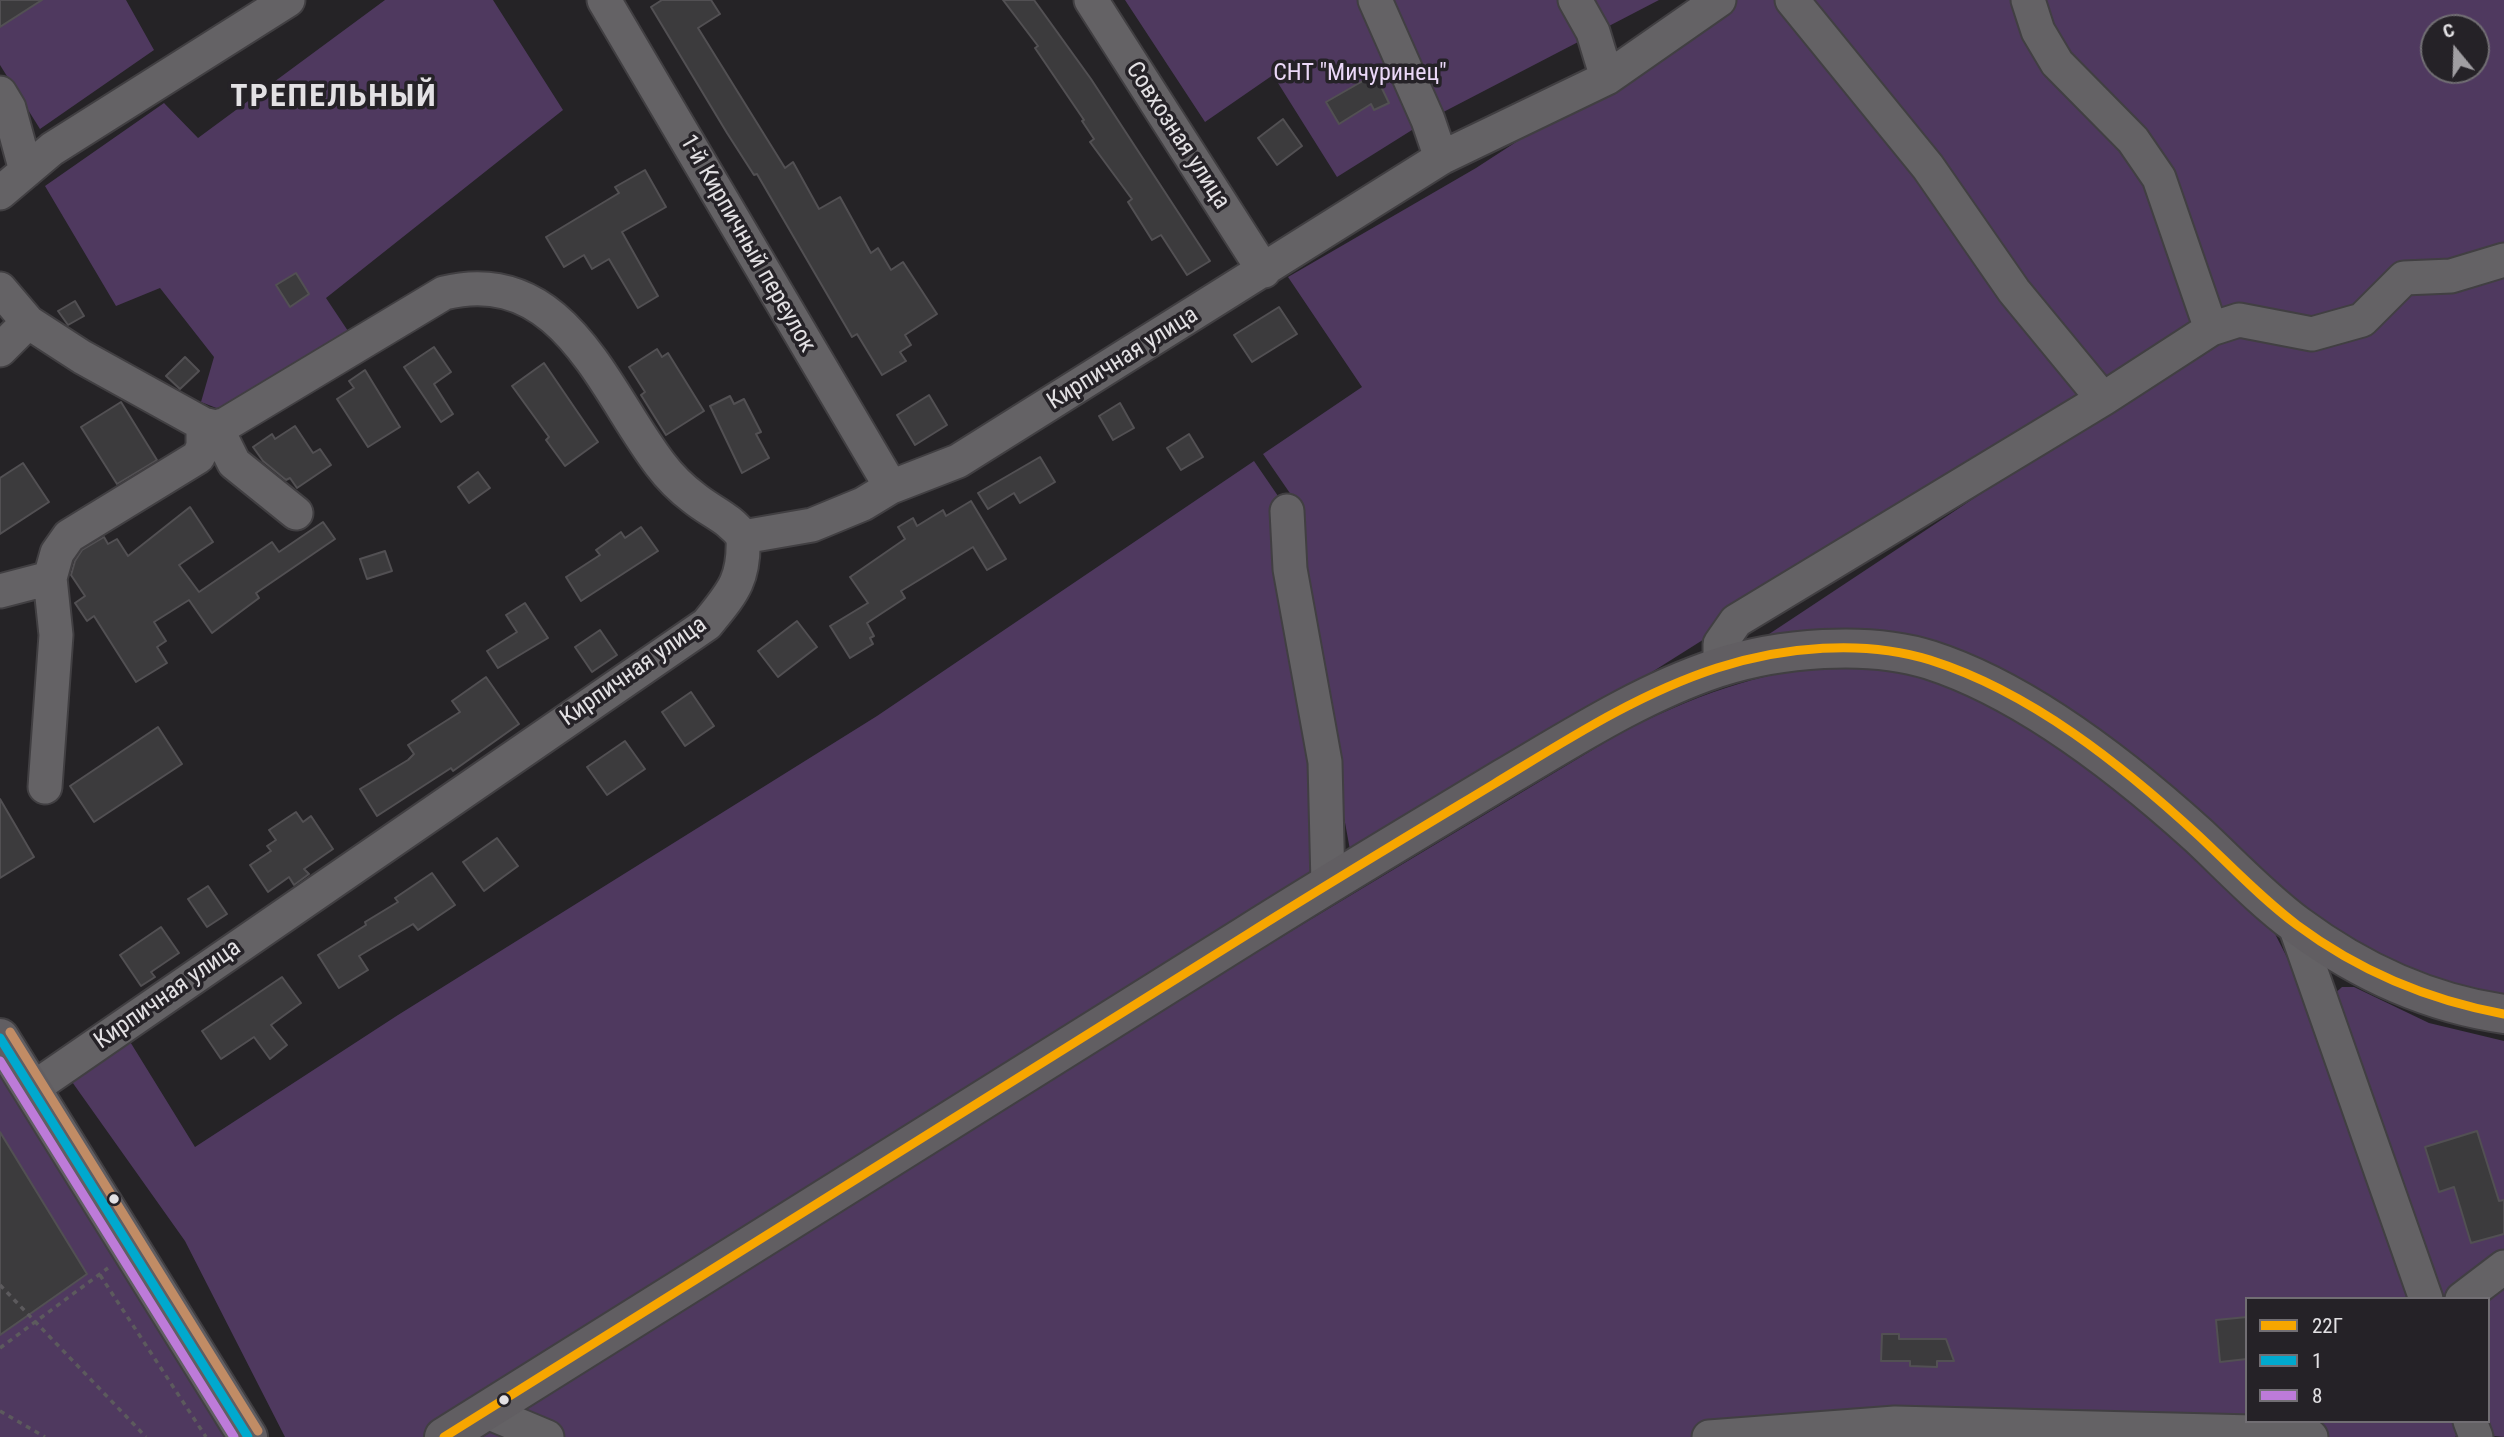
<!DOCTYPE html>
<html>
<head>
<meta charset="utf-8">
<style>
  body { margin:0 }
  #map { position:relative; width:2504px; height:1437px; overflow:hidden; background:#252326; font-family:"Roboto Condensed",sans-serif }
  canvas { display:block }
  .legend { position:absolute; left:2245px; top:1297px; width:245px; height:126px; box-sizing:border-box; background:#252227; border:2px solid #716e73; margin:0; padding:9px 12px; list-style:none; font-size:21px; color:#e3e1e4 }
  .legend li { display:flex; align-items:center; gap:14px; height:35px }
  .legend b { width:35px; border:2px solid #716e73 }
  .north { position:absolute; left:2420px; top:14px; width:70px; height:70px; box-sizing:border-box; background:#252227; border:2px solid #716e73; border-radius:50%; rotate:341deg; font-size:19px; font-weight:700; line-height:28px; text-align:center; color:#e3e1e4 }
  .north::after { content:''; display:block; margin:auto; width:24px; height:32px; background:#a09ea2; clip-path:polygon(50% 0,100% 100%,50% 72%,0 100%) }
</style>
</head>
<body>
<div id="map">
<canvas width="2504" height="1437"></canvas>
<ul class="legend">
<li><b style="height:9px;background:#f7a600"></b>22Г</li>
<li><b style="height:9px;background:#00a9ce"></b>1</li>
<li><b style="height:9px;background:#bd7bd9"></b>8</li>
</ul>
<div class="north">С</div>
</div>
<script>
const c = document.querySelector('canvas').getContext('2d');
c.lineJoin = 'round';
function fillPath(path, color) {
  c.fillStyle = color;
  c.fill(path, 'evenodd');
}
function strokePath(path, color, width, dash) {
  c.strokeStyle = color;
  c.lineWidth = width;
  c.lineCap = dash ? 'butt' : 'round';
  c.setLineDash(dash || []);
  c.stroke(path);
}
function label(font, color, halo, rows, align = 'center') {
  c.font = font + ' "Roboto Condensed",sans-serif';
  c.lineWidth = 7;
  c.setLineDash([]);
  c.textBaseline = 'middle';
  c.strokeStyle = halo;
  c.fillStyle = color;
  for (const [text, x, y, turn = 0] of rows) {
    c.save();
    c.translate(x, y);
    c.rotate((+turn || 0) * Math.PI / 180);
    c.textAlign = isNaN(turn) ? turn : align;
    if (halo) c.strokeText(text, 0, 0);
    c.fillText(text, 0, 0);
    c.restore();
  }
}
fillPath(new Path2D(`
  M0,0H126L154,50L40,129L0,65Z
  M385,0H493L563,110L326,298L348,331L224,411L201,402L214,357L160,288L116,306L45,186L164,103L198,138Z
  M1125,0H1659L1428,120L1337,177L1273,75L1205,122Z
  M1735,0H1791L2090,396L1352,861L1298,564L1296,502L1263,454L1362,387L1288,277L1476,168Z
  M1813,0H2504V247L2346,317L2312,325L2248,312L2103,388ZM2434,28H2476V70H2434Z
  M2504,272V1006L2399,975L2295,903L2127,749L2006,673L1745,650L2205,345L2233,331L2299,347L2410,290Z
  M1254,461L1278,496L1279,524L1332,865L426,1437H285L185,1241L70,1079L129,1040L195,1147L398,1015L877,716Z
  M1859,663L1914,672L1970,695L2033,729L2110,779L2271,926L2294,971L2425,1299H2247V1421H2461L2459,1434L2455,1437H483L999,1107L1627,729C1710,690 1766,669 1859,663Z
  M2342,987H2354L2429,1023L2504,1041V1437L2494,1436L2484,1421H2488V1299H2427L2333,995Z
  M0,1055L242,1437H0Z`), '#4f395f');
const building = new Path2D(`
  M0,0H42L0,27Z
  M662,0H711L720,14L698,28L785,168L793,162L819,209L840,197L871,253L878,248L891,270L903,262L937,314L905,335L911,345L900,352L906,361L882,375L857,334L852,337L757,174L754,175L727,133L651,7Z
  M1003,0H1034L1091,79L1210,261L1187,275L1161,235L1152,240L1128,202L1132,199L1090,142L1094,139L1082,121L1084,120L1035,48L1038,46Z
  M1375,74L1389,103L1374,110L1371,104L1339,124L1326,102Z
  M1283,119L1302,146L1277,165L1258,138Z
  M645,170L666,207L622,232L658,296L638,308L609,259L592,269L584,255L564,267L546,237L619,193L615,187Z
  M296,273L309,294L290,307L276,285Z
  M75,301L84,316L68,325L58,311Z
  M1279,307L1297,334L1252,362L1234,335Z
  M434,347L451,372L434,384L453,414L441,422L404,367Z
  M657,349L662,357L668,353L704,411L666,435L641,395L645,392L629,367Z
  M185,357L199,371L180,389L166,376Z
  M544,363L598,442L565,466L546,440L549,437L512,386Z
  M365,370L400,427L368,447L337,399L354,388L349,381Z
  M929,395L947,425L915,445L897,415Z
  M730,396L734,404L744,399L761,432L756,434L769,458L742,473L710,406Z
  M121,402L157,460L117,484L81,427Z
  M1120,403L1134,428L1113,440L1099,416Z
  M295,426L313,453L320,449L331,465L297,488L290,478L286,480L263,461L253,447L272,434L275,439Z
  M1189,434L1203,457L1181,470L1167,448Z
  M1040,457L1055,482L1020,503L1014,493L988,509L978,493Z
  M23,463L49,502L0,534V478Z
  M478,472L490,488L469,503L458,487Z
  M971,501L1006,559L987,570L973,547L901,591L905,598L867,623L874,636L870,638L873,644L850,658L830,626L868,603L850,577L905,539L898,527L913,518L917,526L943,510L946,516Z
  M190,507L213,542L179,565L199,592L272,542L279,552L323,522L335,539L256,593L259,598L212,633L189,600L154,622L166,641L157,647L167,663L136,682L94,616L87,621L75,603L85,596L71,575L75,561L82,550L104,537L108,544L117,539L128,556Z
  M641,527L658,551L581,601L566,577L600,555L596,550L621,532L625,538Z
  M385,551L392,571L367,579L360,559Z
  M525,603L548,638L498,668L487,651L517,632L506,615Z
  M797,621L817,647L778,677L758,651Z
  M600,630L617,655L592,672L575,647Z
  M486,677L519,724L453,771L451,768L377,816L360,789L408,760L414,754L408,745L460,712L452,701Z
  M691,692L714,726L685,746L662,712Z
  M158,727L182,764L94,822L70,786Z
  M625,741L645,769L607,795L587,767Z
  M0,799L34,857L0,878Z
  M296,812L303,822L311,816L333,849L304,869L309,874L294,885L289,877L268,892L250,865L271,851L267,846L276,840L269,830Z
  M497,838L518,866L484,891L463,862Z
  M432,873L455,905L418,930L413,924L359,956L368,970L339,988L318,955L366,925L365,922L398,902L395,898Z
  M208,886L227,914L207,927L188,899Z
  M161,927L179,953L151,972L155,977L141,986L120,955Z
  M282,977L301,1003L271,1025L287,1045L270,1059L254,1037L221,1059L202,1031Z
  M2477,1131L2499,1201L2504,1200V1234L2471,1243L2454,1187L2439,1192L2425,1147Z
  M0,1132L87,1274L0,1335Z
  M2247,1317V1359L2220,1362L2216,1320Z
  M1882,1334H1899V1339H1946L1954,1361H1937V1367L1910,1366V1361H1881Z`);
fillPath(building, '#3c3b3d');
strokePath(building, '#525053', 2);
const minor = new Path2D(`
  M604,0L891,487
  M1091,0L1264,271
  M1375,0L1428,120L1441,158
  M1575,0L1593,32L1607,78
  M1792,0L1928,167L2014,291L2103,399
  M2028,0L2038,31L2057,63L2133,140L2159,178L2211,329
  M0,93L9,108L26,171
  M0,193L52,149L288,0
  M0,289L28,322L82,357L203,424L216,427L226,424L444,293C563,264 603,389 660,464C669,476 682,489 694,498C711,512 730,518 743,537
  M0,350L28,322
  M216,427L234,463L296,513
  M1287,511L1290,569L1325,762L1328,884
  M0,591L50,578L57,553L69,536L198,457L203,447V424
  M1720,667V644L1736,621L2103,399L2211,329L2239,320L2312,334L2362,320L2404,278L2451,276L2504,260
  M45,787L56,635L50,578
  M2294,923L2426,1299
  M32,1089L707,624C732,593 745,580 743,537L812,525L863,504L891,487L958,461L1441,158L1607,78L1719,0
  M2462,1299L2504,1267
  M485,1411L547,1437
  M2470,1421L2476,1437
  M1709,1437L1895,1423L2253,1432L2311,1437`);
const major = new Path2D(`
  M0,1038L248,1437
  M444,1437C712,1270 980,1102 1248,934C1332,881 1418,830 1504,778C1572,738 1642,693 1717,668C1778,648 1868,640 1930,660C2026,691 2125,769 2199,836C2231,866 2262,899 2297,925C2359,971 2428,1003 2504,1014`);
strokePath(minor, '#413f42', 37);
strokePath(major, '#413f42', 42);
strokePath(new Path2D(`
  M100,1275L206,1437
  M0,1285L146,1437
  M0,1348L108,1268
  M0,1411L45,1437`), '#5c5a5d', 3.5, [5, 5]);
strokePath(minor, '#646265', 33);
strokePath(major, '#615e62', 38);
strokePath(new Path2D(`
  M444,1437C712,1270 980,1102 1248,934C1329,883 1411,834 1494,784C1565,741 1637,694 1717,668C1782,647 1863,639 1930,660C2031,692 2122,765 2199,836C2231,866 2261,898 2297,925C2359,971 2428,1000 2504,1014`), '#f7a600', 9);
strokePath(new Path2D(`
  M0,1038L248,1437`), '#00a9ce', 9);
strokePath(new Path2D(`
  M0,1061L234,1437`), '#bd7bd9', 9);
strokePath(new Path2D(`
  M10,1032L258,1431`), '#c18c65', 9);
for (const [x, y, r, color] of [
  [114,1199,6,"#e3e1e4"],
  [504,1400,6,"#e3e1e4"]
]) {
  const dot = new Path2D();
  dot.arc(x, y, r, 0, 2 * Math.PI);
  c.fillStyle = color;
  c.fill(dot);
  strokePath(dot, '#252227', 2.5);
}
label('24px', '#ebd8f8', '#252227', [
  ["СНТ \"Мичуринец\"",1360,74]
]);
label('24px', '#e3e1e4', '#252227', [
  ["Совхозная улица",1177,136,57],
  ["1-й Кирпичный переулок",747,244,60],
  ["Кирпичная улица",1123,359,-32],
  ["Кирпичная улица",634,672,-35],
  ["Кирпичная улица",168,995,-35]
]);
c.letterSpacing = '2px';
label('bold 32px', '#e3e1e4', '#252227', [
  ["ТРЕПЕЛЬНЫЙ",334,98]
]);
c.letterSpacing = '0px';
</script>
</body>
</html>
